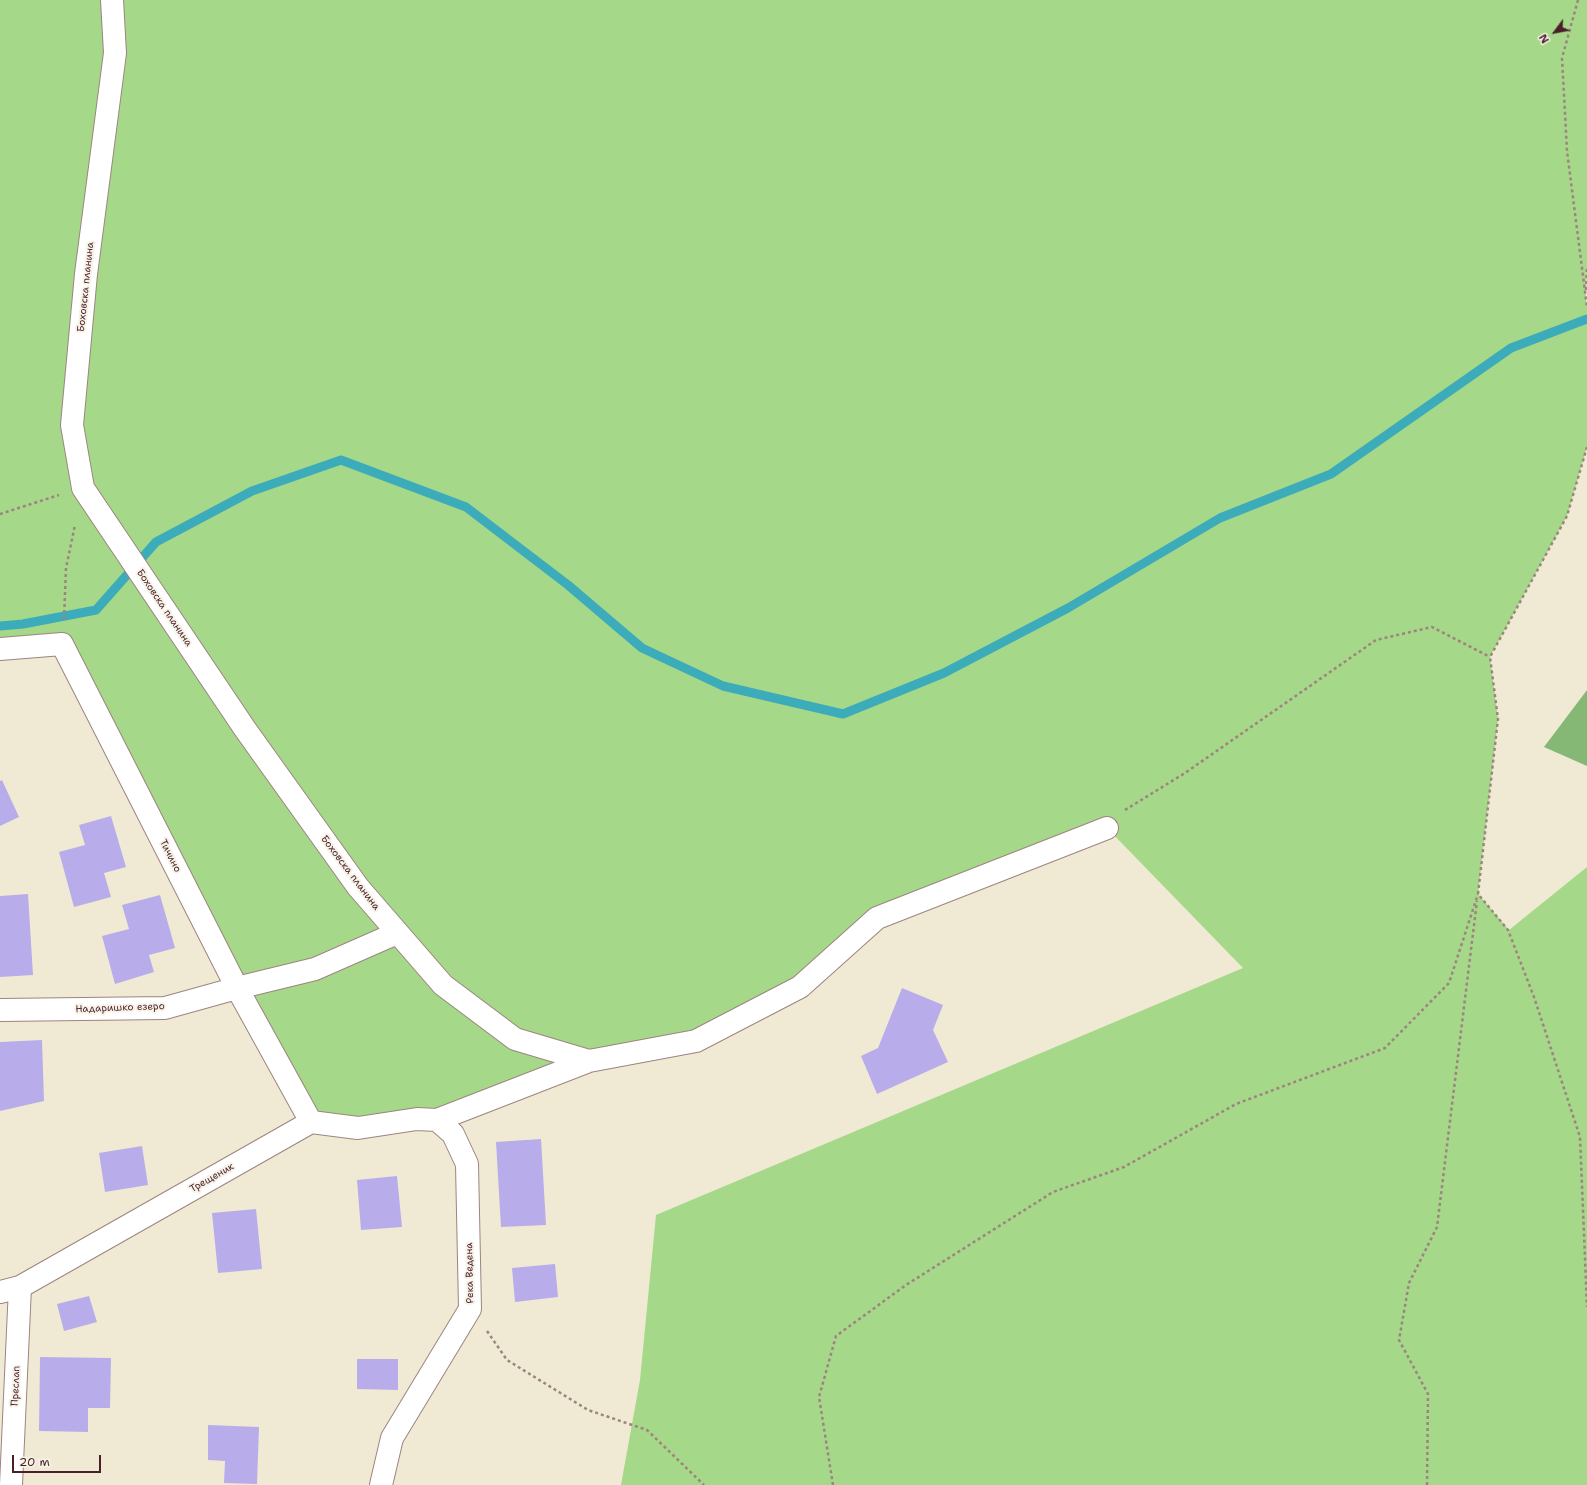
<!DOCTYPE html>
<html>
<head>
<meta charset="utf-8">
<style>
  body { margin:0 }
  #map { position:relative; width:1587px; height:1485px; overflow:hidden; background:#f0ead4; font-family:"Shantell Sans",sans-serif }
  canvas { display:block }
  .north { position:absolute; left:1535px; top:12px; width:40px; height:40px; -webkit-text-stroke:3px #f7f3e8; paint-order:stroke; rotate:238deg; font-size:11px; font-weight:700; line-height:16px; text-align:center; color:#4a1f2b }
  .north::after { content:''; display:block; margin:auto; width:14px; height:18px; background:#4a1f2b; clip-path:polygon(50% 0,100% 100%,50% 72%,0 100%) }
  .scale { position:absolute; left:12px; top:1455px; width:89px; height:18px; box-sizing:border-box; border:2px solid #4a1f2b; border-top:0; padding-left:5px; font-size:12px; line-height:14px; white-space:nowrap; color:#4a1f2b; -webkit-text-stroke:3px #f7f3e8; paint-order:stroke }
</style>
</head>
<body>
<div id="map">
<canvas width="1587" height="1485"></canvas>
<div class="north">N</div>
<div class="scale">20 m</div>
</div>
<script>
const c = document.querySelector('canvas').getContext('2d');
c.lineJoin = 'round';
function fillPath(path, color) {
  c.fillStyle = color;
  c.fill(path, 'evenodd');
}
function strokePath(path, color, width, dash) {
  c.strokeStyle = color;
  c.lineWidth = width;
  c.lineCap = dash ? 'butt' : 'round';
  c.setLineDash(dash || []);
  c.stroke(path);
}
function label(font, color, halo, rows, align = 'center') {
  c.font = font + ' "Shantell Sans",sans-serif';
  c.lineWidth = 4;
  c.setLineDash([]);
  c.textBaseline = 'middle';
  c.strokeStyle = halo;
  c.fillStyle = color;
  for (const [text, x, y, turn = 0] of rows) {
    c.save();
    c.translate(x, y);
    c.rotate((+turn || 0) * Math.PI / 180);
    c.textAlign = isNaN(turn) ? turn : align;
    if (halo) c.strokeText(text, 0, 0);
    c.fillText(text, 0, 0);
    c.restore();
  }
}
fillPath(new Path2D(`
  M0,0H1587V267L1586,298L1587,307V447L1567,516L1490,657L1498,719L1478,894L1509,930L1587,867V1485H621L640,1380L656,1215L1243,968L1107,828L877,918L800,987L696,1041L589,1061L437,1120L311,1122L62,644L0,649Z`), '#a5d888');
fillPath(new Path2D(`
  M1587,690V766L1544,747Z`), '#84b874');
strokePath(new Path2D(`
  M0,626L23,624L96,610L156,542L252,491L341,460L466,507L568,585L642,648L723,686L843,714L944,673L1068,608L1220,518L1331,474L1511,348L1587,319`), '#3cabba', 9);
fillPath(new Path2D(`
  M2,780L19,817L0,826V781Z
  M111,816L126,867L104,873L111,897L74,907L59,852L85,845L79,825Z
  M28,894L33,975L0,977V896Z
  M160,895L175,948L149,955L154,972L115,984L102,936L129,929L122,905Z
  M902,988L943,1005L933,1030L948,1062L877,1094L861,1056L878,1048Z
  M42,1040L44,1101L0,1111V1042Z
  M541,1139L546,1225L501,1227L496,1142Z
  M142,1146L148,1185L105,1192L99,1153Z
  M397,1176L402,1227L361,1230L357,1180Z
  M256,1209L262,1269L218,1273L212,1213Z
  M555,1264L558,1297L515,1302L512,1268Z
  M89,1296L97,1322L64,1331L57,1304Z
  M40,1357L111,1358L110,1408H88V1432L39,1431Z
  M357,1359H398V1390L357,1389Z
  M208,1425L259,1427L257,1484L224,1483L225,1461L208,1460Z`), '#b8adea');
const minor = new Path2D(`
  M112,0L115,53L86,274L72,425L83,488L245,729L358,887L443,985L515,1039L589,1061
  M0,649L62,644L237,988L311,1122
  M0,1010L165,1008L237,988L315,969L397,933
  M0,1292L20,1287L311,1122L358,1128L417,1119L437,1120L589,1061L696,1041L800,987L877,918L1107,828
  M11,1485L20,1287
  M381,1485L392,1438L470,1309L467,1164L453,1134L437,1120`);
strokePath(minor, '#9d8480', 24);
strokePath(new Path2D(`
  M1578,0L1562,58L1567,151L1587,307
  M1586,290L1587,267
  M1587,447L1567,516L1490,657L1498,719L1478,894L1508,930L1534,997L1580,1137L1587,1307
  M0,514L59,495
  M64,619L66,568L75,525
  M1125,810L1185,773L1376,640L1432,627L1490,657
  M487,1331L507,1360L588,1410L647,1430L704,1485
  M833,1485L819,1397L836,1336L906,1285L1053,1192L1124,1167L1236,1104L1385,1048L1449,983L1478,894
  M1427,1485L1428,1394L1399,1340L1409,1283L1437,1227L1477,901`), '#9d8480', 2.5, [3, 3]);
strokePath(minor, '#fff', 22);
label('10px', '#4a1f2b', '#f7f3e8', [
  ["Боховска планина",86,287,-84],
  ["Боховска планина",164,608,56],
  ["Тичино",170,856,63],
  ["Боховска планина",350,873,53],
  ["Надаришко езеро",120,1008,-2],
  ["Трещеник",212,1178,-30],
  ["Река Ведена",470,1273,-91],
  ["Преслап",16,1386,-87]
]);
</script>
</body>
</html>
